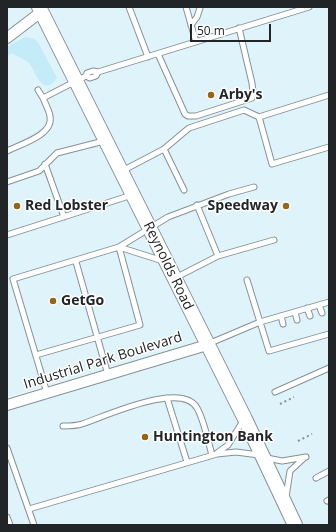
<!DOCTYPE html>
<html>
<head>
<meta charset="utf-8">
<style>
  body { margin:0 }
  #map { position:relative; width:336px; height:532px; overflow:hidden; background:#f1fbfe; font-family:"Open Sans",sans-serif }
  canvas { display:block }
  .frame { position:absolute; inset:0; border:8px solid #212527; pointer-events:none }
  .scale { position:absolute; left:190px; top:24px; width:81px; height:18px; box-sizing:border-box; border:2px solid #212527; border-top:0; padding-left:5px; font-size:12px; line-height:14px; white-space:nowrap; color:#212527; -webkit-text-stroke:3px #fff; paint-order:stroke }
</style>
</head>
<body>
<div id="map">
<canvas width="336" height="532"></canvas>
<div class="frame"></div>
<div class="scale">50 m</div>
</div>
<script>
const c = document.querySelector('canvas').getContext('2d');
c.lineJoin = 'round';
function fillPath(path, color) {
  c.fillStyle = color;
  c.fill(path, 'evenodd');
}
function strokePath(path, color, width, dash) {
  c.strokeStyle = color;
  c.lineWidth = width;
  c.lineCap = dash ? 'butt' : 'round';
  c.setLineDash(dash || []);
  c.stroke(path);
}
function label(font, color, halo, rows, align = 'center') {
  c.font = font + ' "Open Sans",sans-serif';
  c.lineWidth = 3;
  c.setLineDash([]);
  c.textBaseline = 'middle';
  c.strokeStyle = halo;
  c.fillStyle = color;
  for (const [text, x, y, turn = 0] of rows) {
    c.save();
    c.translate(x, y);
    c.rotate((+turn || 0) * Math.PI / 180);
    c.textAlign = isNaN(turn) ? turn : align;
    if (halo) c.strokeText(text, 0, 0);
    c.fillText(text, 0, 0);
    c.restore();
  }
}
fillPath(new Path2D(`
  M7,7H34L202,343L7,397Z
  M42,7H329V525H299Z
  M205,350L289,525H7V410Z`), '#def3fa');
fillPath(new Path2D(`
  M25,37L35,39L39,44L57,78C42,98 36,72 29,63C25,59 17,57 12,53L7,56V47Z`), '#c3ebf8');
const lane = new Path2D(`
  M129,7L148,57
  M186,7L196,42
  M191,25L197,17L200,8
  M158,54L185,114L188,116H196L252,98L253,92L252,83L239,28
  M98,72L309,7
  M38,90L43,98L86,76L87,73L93,71L98,72L96,76L90,78L86,76
  M259,117L272,164L329,147
  M164,149L184,190
  M7,151C21,144 54,135 50,116C49,110 45,103 43,98
  M45,164L64,217
  M122,171L164,149L189,128L244,110L259,117L329,95
  M7,182L39,171L57,153L104,141
  M197,205L218,256
  M7,235L132,195
  M163,261L119,247L168,217L229,194L254,187
  M76,262L108,375
  M175,278L218,256L274,240
  M329,302L260,322L269,351L329,334
  M319,305L322,313
  M307,308L310,316
  M295,312L297,320
  M281,316L283,324
  M208,344L260,322L247,280
  M36,355L140,325L119,247L13,279L47,393
  M275,392L329,368
  M167,398L187,462
  M63,426C69,426 76,426 82,424C104,417 182,380 197,408C204,420 208,441 212,455
  M7,448L34,525
  M217,453L228,445L243,421
  M267,458L282,461L306,457
  M316,478L329,471
  M286,497L290,471L303,459
  M327,501L329,500
  M29,509L217,454L236,452L259,455
  M7,517L10,525`);
const street = new Path2D(`
  M7,38L41,12
  M7,405L207,345`);
const secondary = new Path2D(`
  M39,7L245,419L295,525`);
strokePath(lane, '#869195', 7);
strokePath(street, '#869195', 12);
strokePath(secondary, '#869195', 16);
strokePath(new Path2D(`
  M280,404L294,397
  M298,441L312,434`), '#8a9194', 2, [2, 3]);
strokePath(lane, '#fff', 5);
strokePath(street, '#fff', 10);
strokePath(secondary, '#fff', 14);
for (const [x, y, r, color] of [
  [211,95,4,"#976418"],
  [17,206,4,"#976418"],
  [286,206,4,"#976418"],
  [53,301,4,"#976418"],
  [145,437,4,"#976418"]
]) {
  const dot = new Path2D();
  dot.arc(x, y, r, 0, 2 * Math.PI);
  c.fillStyle = color;
  c.fill(dot);
  strokePath(dot, '#fff', 1.5);
}
label('bold 14px', '#212527', '#fff', [
  ["Arby's",219,95],
  ["Red Lobster",25,206],
  ["Speedway",278,206,"right"],
  ["GetGo",61,301],
  ["Huntington Bank",153,437]
], 'left');
label('14px', '#212527', '#fff', [
  ["Reynolds Road",168,266,64],
  ["Industrial Park Boulevard",103,361,-17]
]);
</script>
</body>
</html>
